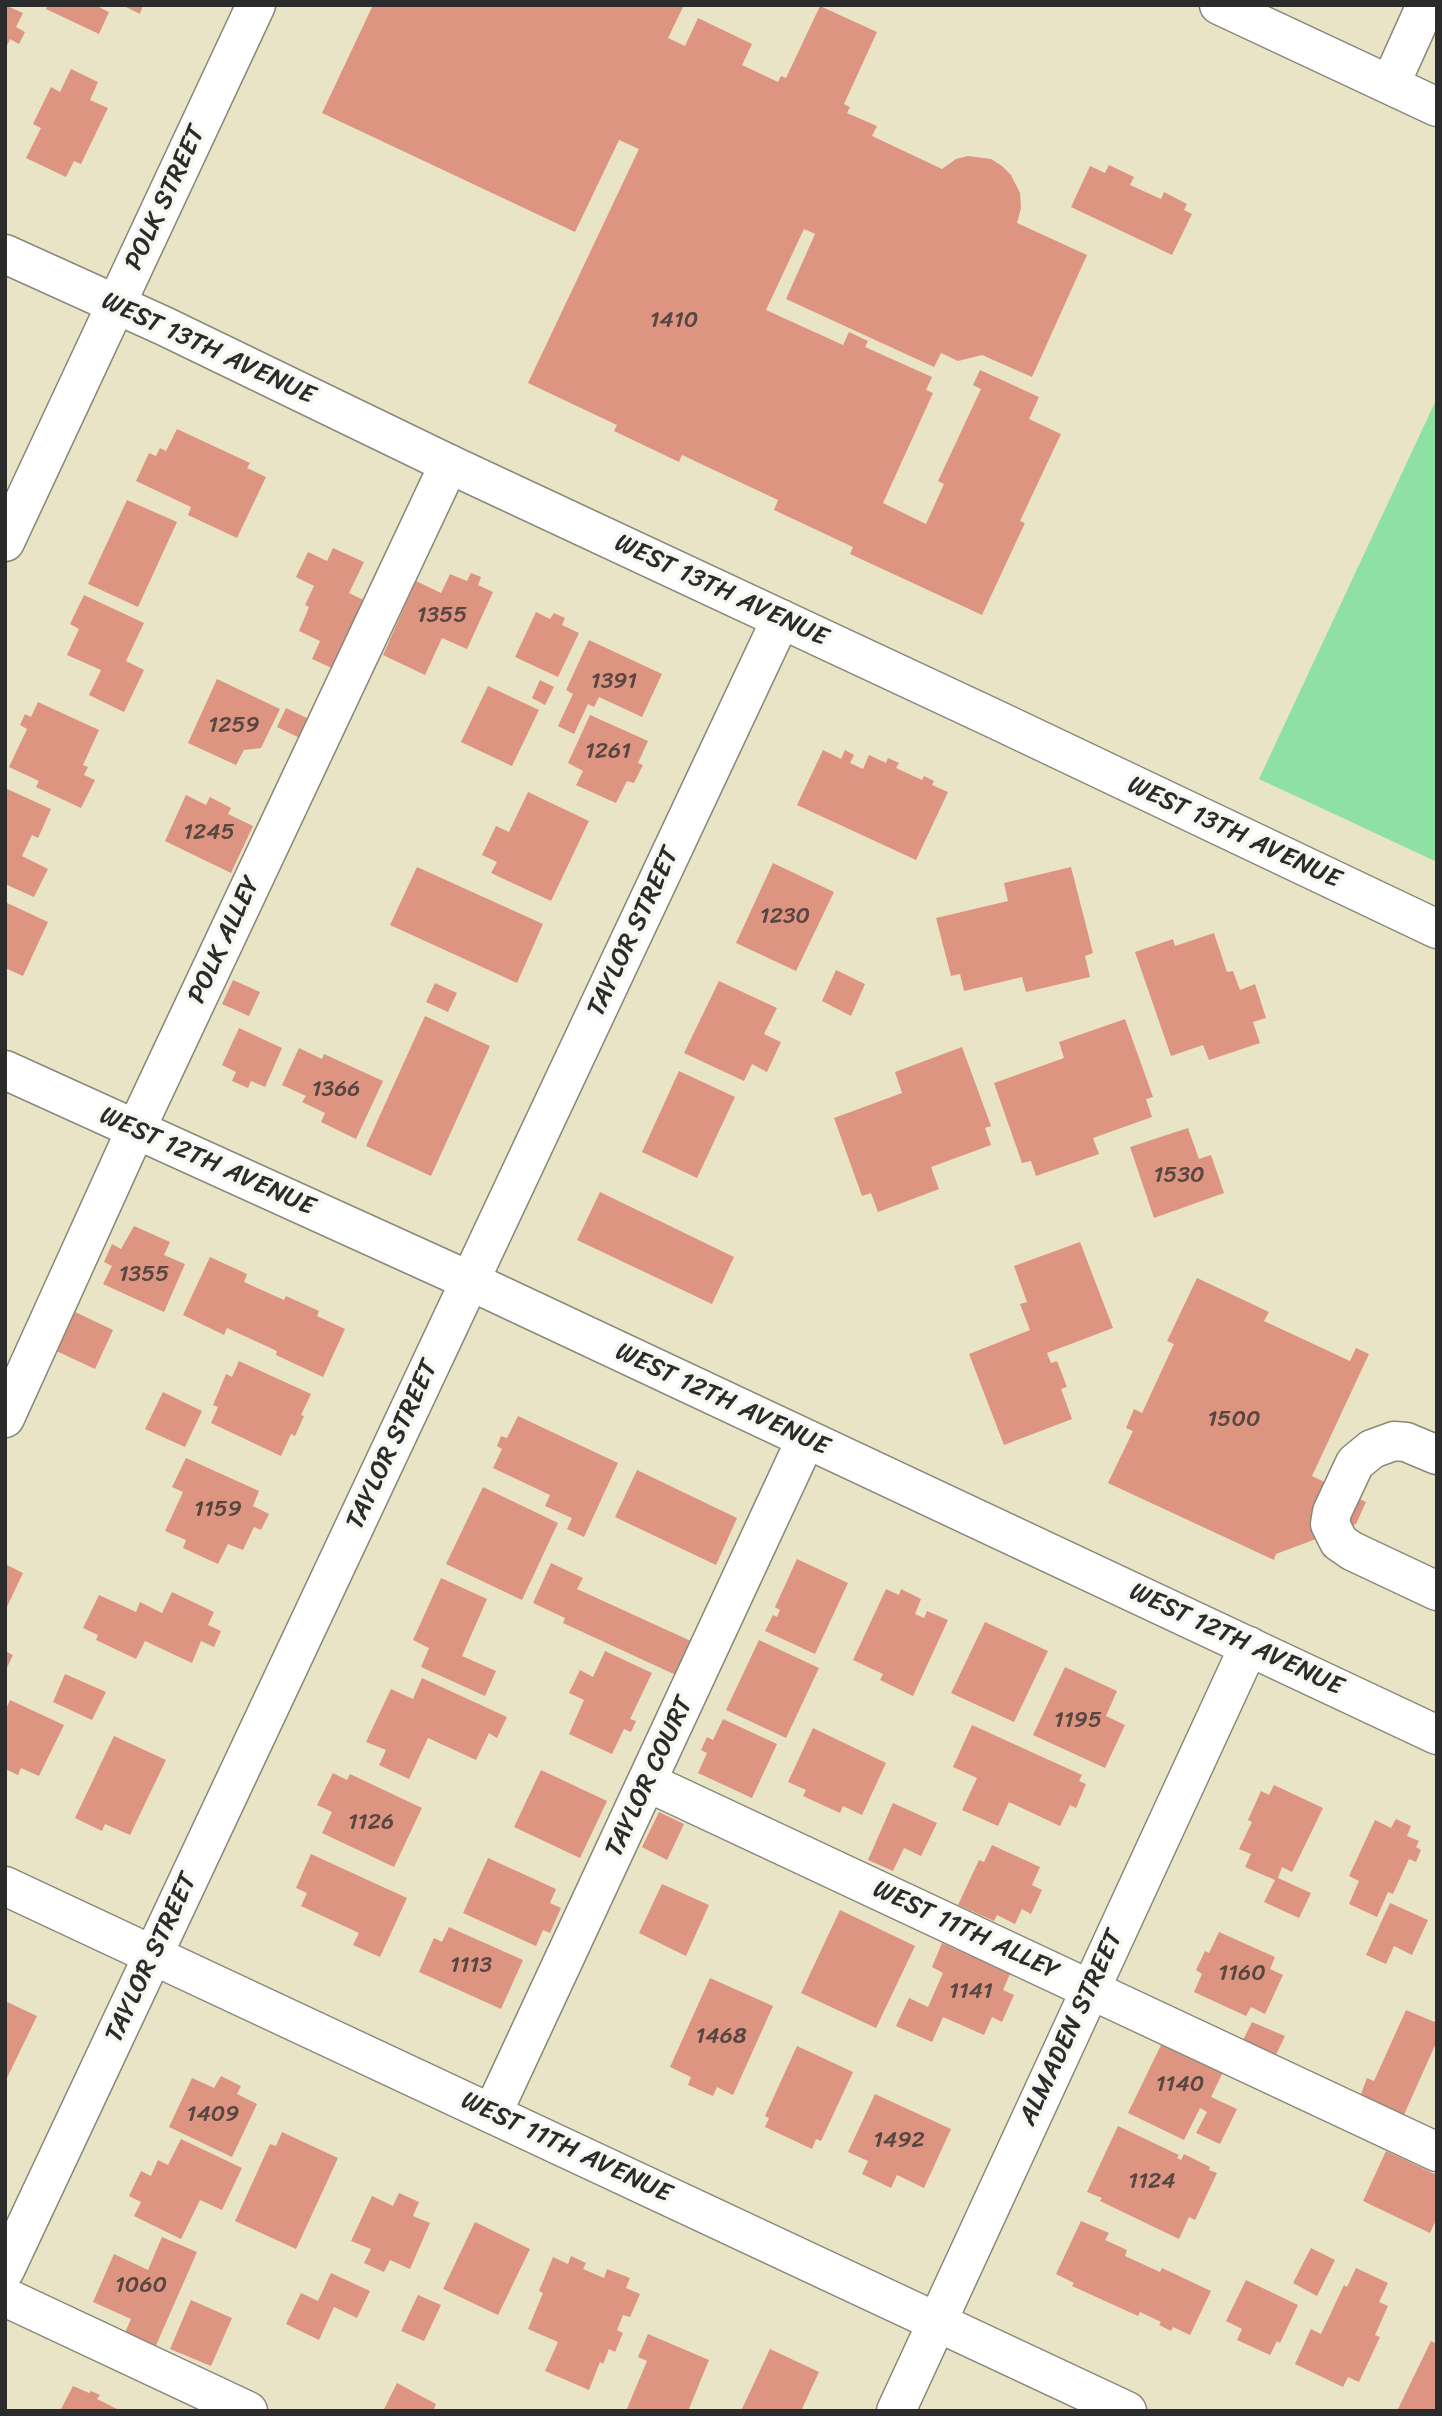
<!DOCTYPE html>
<html>
<head>
<meta charset="utf-8">
<style>
  body { margin:0 }
  #map { position:relative; width:1442px; height:2416px; overflow:hidden; background:#eae4c7; font-family:Sriracha,sans-serif }
  canvas { display:block }
  .frame { position:absolute; inset:0; border:7px solid #2b2b2b; pointer-events:none }
</style>
</head>
<body>
<div id="map">
<canvas width="1442" height="2416"></canvas>
<div class="frame"></div>
</div>
<script>
const c = document.querySelector('canvas').getContext('2d');
c.lineJoin = 'round';
function fillPath(path, color) {
  c.fillStyle = color;
  c.fill(path, 'evenodd');
}
function strokePath(path, color, width, dash) {
  c.strokeStyle = color;
  c.lineWidth = width;
  c.lineCap = dash ? 'butt' : 'round';
  c.setLineDash(dash || []);
  c.stroke(path);
}
function label(font, color, halo, rows, align = 'center') {
  c.font = font + ' Sriracha,sans-serif';
  c.lineWidth = 7;
  c.setLineDash([]);
  c.textBaseline = 'middle';
  c.strokeStyle = halo;
  c.fillStyle = color;
  for (const [text, x, y, turn = 0] of rows) {
    c.save();
    c.translate(x, y);
    c.rotate((+turn || 0) * Math.PI / 180);
    c.textAlign = isNaN(turn) ? turn : align;
    if (halo) c.strokeText(text, 0, 0);
    c.fillText(text, 0, 0);
    c.restore();
  }
}
fillPath(new Path2D(`
  M1437,398V862L1259,779Z`), '#8ee1a2');
fillPath(new Path2D(`
  M5,5L23,13L16,27L25,32L19,44L10,39L5,50Z
  M48,5H95L109,12L99,34L46,9Z
  M122,5H143L140,14Z
  M373,5H684L668,38L685,46L698,18L752,44L742,65L778,82L781,76L786,78L820,6L877,32L844,104L850,107L847,113L877,126L872,136L942,169L956,159L968,156L991,159L1002,166L1011,175L1020,193L1021,208L1017,223L1087,255L1032,377L982,355L958,361L941,353L934,367L786,299L815,234L804,229L766,310L843,345L849,332L868,341L865,347L932,377L926,390L933,393L883,503L926,524L944,484L938,481L981,389L973,385L980,370L1039,397L1029,419L1061,434L1020,521L1025,523L982,615L850,554L853,547L774,510L778,500L682,455L679,462L614,431L617,425L528,383L639,149L619,140L575,232L322,113Z
  M71,69L98,82L90,100L108,108L81,164L74,161L66,177L26,158L41,128L33,124L51,87L60,92Z
  M1109,165L1134,177L1130,185L1161,199L1164,192L1187,204L1184,210L1192,214L1172,255L1071,207L1090,166L1105,173Z
  M177,429L250,463L247,468L266,477L237,538L188,515L191,507L136,481L149,453L156,456L160,448L166,451Z
  M127,500L177,522L138,607L88,584Z
  M333,548L364,562L349,593L370,603L338,671L312,659L320,641L299,631L309,607L305,605L314,586L296,577L308,552L327,561Z
  M471,573L481,577L478,585L493,592L467,649L442,638L425,675L383,655L416,581L441,593L450,574L467,581Z
  M84,595L144,623L126,661L144,670L124,712L89,695L101,670L67,655L79,629L70,624Z
  M536,612L550,619L554,613L565,618L562,625L579,633L558,677L515,657Z
  M589,640L662,674L642,717L599,697L594,707L588,704L574,734L558,726L573,694L566,690Z
  M217,679L280,709L261,748L244,750L236,765L188,743Z
  M540,680L554,687L545,705L532,698Z
  M488,686L539,710L512,766L461,742Z
  M38,702L99,730L83,765L88,767L84,775L95,780L81,808L36,787L39,781L9,767L27,729L20,725L25,714L31,717Z
  M286,708L313,721L304,740L277,727Z
  M590,715L648,741L638,763L643,765L634,783L627,781L616,803L576,785L583,771L568,763Z
  M823,750L841,759L845,750L854,755L850,763L863,769L869,755L886,763L888,758L899,763L896,768L922,780L924,776L934,781L932,785L948,792L916,860L797,805Z
  M5,788L51,809L38,838L32,835L22,856L48,869L34,897L5,884Z
  M528,792L589,821L551,901L491,873L497,862L482,855L496,826L509,832Z
  M186,795L206,805L210,797L231,808L228,814L253,826L231,873L165,841Z
  M773,863L834,892L796,971L736,943Z
  M417,867L543,924L517,983L390,925Z
  M1071,867L1093,953L1085,956L1090,977L1026,992L1022,977L964,991L960,974L951,976L936,918L1008,901L1004,883Z
  M5,902L48,922L23,976L5,968Z
  M1214,933L1227,972L1233,971L1240,990L1255,984L1266,1018L1253,1022L1260,1043L1209,1060L1203,1045L1171,1056L1135,952L1173,939L1175,946Z
  M836,970L865,984L851,1016L822,1001Z
  M233,980L260,992L249,1016L222,1004Z
  M719,981L777,1008L764,1034L781,1042L767,1072L752,1064L744,1081L684,1053Z
  M435,983L457,993L448,1012L426,1002Z
  M425,1016L490,1046L431,1176L366,1146Z
  M1125,1019L1153,1097L1146,1099L1152,1117L1093,1138L1099,1154L1036,1176L1031,1161L1022,1163L994,1083L1064,1058L1059,1042Z
  M239,1028L282,1048L265,1087L251,1081L248,1088L232,1081L236,1072L222,1065Z
  M962,1047L991,1126L985,1128L991,1145L931,1167L939,1189L878,1212L871,1193L862,1196L834,1118L902,1093L895,1072Z
  M299,1048L322,1059L324,1054L383,1081L356,1139L321,1122L325,1113L302,1102L306,1096L282,1085Z
  M679,1071L735,1097L697,1178L642,1152Z
  M1188,1128L1199,1159L1211,1155L1224,1193L1154,1218L1130,1147Z
  M600,1192L734,1257L712,1304L577,1240Z
  M134,1226L170,1242L164,1255L185,1264L164,1312L103,1284L112,1266L104,1262L112,1244L121,1249Z
  M1080,1242L1113,1328L1047,1353L1051,1363L1057,1361L1067,1387L1061,1389L1072,1419L1004,1445L969,1354L1030,1330L1020,1304L1027,1302L1014,1266Z
  M210,1257L247,1274L244,1282L284,1300L286,1296L319,1311L317,1316L345,1329L323,1377L276,1355L277,1351L227,1328L224,1335L183,1315Z
  M1197,1278L1269,1312L1264,1321L1350,1361L1356,1348L1369,1354L1312,1476L1366,1502L1356,1524L1276,1554L1274,1560L1108,1483L1133,1431L1126,1428L1134,1409L1142,1413L1174,1344L1167,1341Z
  M71,1310L113,1330L95,1369L52,1349Z
  M239,1361L311,1394L301,1415L304,1416L295,1436L291,1434L281,1456L211,1423L218,1407L213,1405L226,1374L232,1377Z
  M163,1392L202,1411L185,1447L145,1429Z
  M518,1416L618,1463L584,1537L567,1529L572,1518L545,1506L550,1495L493,1468L502,1449L497,1446L501,1436L507,1438Z
  M186,1458L259,1491L253,1506L269,1514L261,1530L254,1527L243,1550L228,1544L218,1564L183,1548L186,1540L165,1531L183,1492L172,1487Z
  M637,1470L737,1518L716,1565L615,1517Z
  M483,1487L558,1523L522,1600L446,1564Z
  M797,1559L848,1583L815,1654L765,1631L773,1615L777,1617L780,1610L775,1607Z
  M551,1563L583,1578L577,1589L693,1642L678,1676L563,1623L565,1618L533,1603Z
  M5,1564L23,1573L5,1611Z
  M441,1578L487,1599L462,1656L496,1671L485,1696L421,1667L429,1648L413,1640Z
  M886,1589L899,1595L901,1589L921,1599L915,1614L924,1618L927,1611L948,1620L913,1696L880,1680L883,1674L853,1660Z
  M172,1592L214,1612L208,1625L221,1631L214,1647L201,1641L192,1663L145,1641L136,1659L96,1640L98,1635L83,1628L99,1595L136,1612L140,1602L162,1613Z
  M985,1622L1048,1651L1014,1722L951,1693Z
  M759,1640L819,1668L786,1738L726,1710Z
  M5,1651L13,1655L5,1672Z
  M605,1651L652,1673L630,1719L636,1721L631,1732L624,1729L612,1754L569,1734L584,1700L569,1693L580,1670L593,1677Z
  M1065,1667L1117,1691L1106,1716L1125,1725L1105,1768L1033,1735Z
  M65,1674L106,1692L92,1720L53,1702Z
  M422,1678L507,1717L497,1738L489,1733L476,1760L428,1738L409,1779L379,1765L386,1750L366,1742L391,1689L413,1699Z
  M10,1700L64,1725L39,1776L21,1768L18,1775L5,1769V1711Z
  M723,1719L777,1744L752,1798L698,1773L707,1753L701,1750L707,1737L713,1740Z
  M972,1725L1082,1775L1079,1781L1086,1784L1076,1808L1070,1805L1060,1826L1009,1802L998,1826L962,1810L977,1778L953,1767Z
  M813,1728L886,1763L862,1815L843,1806L840,1813L803,1796L806,1790L788,1782Z
  M114,1736L166,1760L130,1835L105,1824L102,1831L75,1818Z
  M541,1770L607,1801L580,1858L514,1827Z
  M333,1773L347,1780L350,1774L422,1808L394,1867L322,1833L332,1812L317,1805Z
  M1274,1785L1323,1808L1292,1872L1282,1867L1278,1878L1311,1893L1299,1918L1264,1902L1275,1880L1245,1867L1251,1854L1239,1849L1252,1822L1248,1820L1261,1791L1269,1795Z
  M893,1803L937,1823L921,1856L904,1848L893,1871L868,1860Z
  M659,1812L684,1824L667,1860L642,1847Z
  M1396,1819L1411,1826L1407,1836L1419,1841L1416,1847L1421,1850L1416,1862L1409,1859L1393,1894L1388,1892L1377,1917L1349,1904L1359,1881L1349,1876L1375,1820L1391,1828Z
  M992,1845L1040,1867L1032,1885L1042,1890L1031,1914L1022,1909L1015,1924L997,1915L994,1921L958,1905L979,1860L984,1862Z
  M311,1854L407,1898L380,1957L353,1945L359,1933L301,1906L307,1893L296,1888Z
  M488,1858L556,1889L550,1903L561,1908L550,1933L543,1930L536,1946L463,1913Z
  M662,1884L709,1905L686,1956L639,1933Z
  M1390,1903L1428,1920L1412,1955L1394,1946L1386,1964L1366,1955Z
  M840,1910L915,1946L876,2028L801,1993Z
  M449,1927L523,1960L501,2009L419,1972L434,1938L442,1942Z
  M1219,1932L1275,1957L1270,1969L1283,1975L1265,2014L1251,2007L1246,2016L1194,1992L1202,1974L1196,1970L1205,1951L1209,1953Z
  M942,1943L1010,1974L1003,1990L1014,1995L1002,2022L992,2017L984,2035L943,2017L932,2042L896,2026L909,1998L928,2007L943,1973L932,1967Z
  M710,1978L773,2006L733,2095L717,2087L713,2096L688,2085L691,2077L670,2067Z
  M5,2001L37,2016L5,2082Z
  M1406,2010L1437,2023V2041L1402,2119L1363,2101L1365,2096L1361,2094L1367,2078L1374,2081Z
  M1252,2022L1285,2036L1274,2059L1241,2044Z
  M1162,2043L1223,2072L1211,2097L1237,2109L1220,2144L1196,2133L1207,2112L1200,2108L1184,2140L1128,2113Z
  M797,2046L853,2072L821,2141L816,2139L812,2149L765,2127L769,2118L765,2116Z
  M221,2076L241,2086L237,2094L257,2104L232,2157L169,2127L192,2078L214,2088Z
  M875,2094L951,2129L924,2188L897,2175L891,2188L862,2174L868,2161L848,2152Z
  M1118,2126L1179,2155L1177,2158L1181,2160L1184,2154L1210,2167L1209,2170L1217,2173L1195,2220L1189,2217L1179,2239L1100,2201L1102,2198L1087,2192Z
  M282,2132L338,2158L296,2249L235,2221L270,2144L276,2146Z
  M181,2139L242,2168L222,2210L200,2200L181,2239L134,2216L141,2202L129,2196L141,2171L151,2176L158,2160L168,2165Z
  M1386,2151L1437,2175V2218L1430,2233L1363,2201Z
  M399,2193L419,2202L413,2216L430,2223L410,2269L390,2260L384,2272L364,2263L371,2249L351,2241L372,2196L393,2206Z
  M1081,2221L1109,2233L1105,2240L1127,2250L1125,2256L1160,2272L1162,2268L1211,2291L1190,2335L1173,2327L1171,2331L1159,2325L1161,2322L1140,2312L1138,2316L1072,2286L1074,2283L1056,2274Z
  M475,2222L530,2249L498,2315L443,2289Z
  M162,2237L197,2252L154,2350L123,2337L131,2319L93,2302L114,2254L148,2270Z
  M1311,2248L1335,2260L1317,2296L1293,2283Z
  M571,2256L586,2263L583,2269L604,2278L607,2269L630,2278L626,2288L640,2294L630,2317L623,2315L617,2330L623,2333L615,2352L609,2349L603,2364L600,2362L589,2390L545,2371L558,2342L528,2329L543,2293L539,2291L553,2257L568,2264Z
  M1356,2268L1388,2283L1379,2302L1388,2306L1375,2335L1380,2337L1359,2382L1348,2377L1343,2387L1295,2364L1311,2329L1321,2334L1344,2285L1347,2287Z
  M331,2273L370,2291L357,2318L334,2307L319,2340L286,2324L301,2293L318,2301Z
  M1246,2280L1298,2305L1280,2343L1277,2341L1270,2355L1237,2340L1242,2329L1226,2321Z
  M418,2295L441,2305L424,2341L401,2331Z
  M191,2300L232,2318L211,2366L170,2349Z
  M648,2334L709,2360L688,2411H626L647,2361L638,2357Z
  M1431,2341L1437,2344V2411H1397Z
  M770,2349L819,2372L801,2411H741Z
  M397,2383L436,2404L433,2411H383Z
  M73,2386L89,2393L91,2391L100,2395L97,2399L121,2411H60Z`), '#dd9582');
const minor = new Path2D(`
  M1219,5L1437,107
  M1390,85L1426,5
  M5,542L256,5
  M5,1070L470,1281L1437,1735
  M5,1418L136,1129L449,464
  M1437,1455L1406,1442L1394,1441L1372,1449L1355,1463L1332,1512L1330,1524L1339,1542L1352,1551L1437,1591
  M647,1782L1437,2152
  M492,2114L806,1439
  M5,2270L781,619
  M5,2297L248,2411
  M896,2411L1249,1646`);
const major = new Path2D(`
  M5,254L164,326L449,464L997,720L1437,929
  M5,1886L1127,2411`);
strokePath(minor, '#8a8879', 41);
strokePath(major, '#8a8879', 41);
strokePath(minor, '#fff', 38);
strokePath(major, '#fff', 38);
label('23px', '#584641', null, [
  ["1410",674,321],
  ["1355",442,616],
  ["1391",614,682],
  ["1259",234,726],
  ["1261",608,752],
  ["1245",209,833],
  ["1230",785,917],
  ["1366",336,1090],
  ["1530",1179,1176],
  ["1355",144,1275],
  ["1500",1234,1420],
  ["1159",218,1510],
  ["1195",1078,1721],
  ["1126",371,1823],
  ["1113",471,1966],
  ["1160",1242,1974],
  ["1141",971,1992],
  ["1468",721,2037],
  ["1140",1180,2085],
  ["1409",213,2115],
  ["1492",899,2141],
  ["1124",1152,2182],
  ["1060",141,2286]
]);
label('26px', '#2b2b2b', '#f6f6f2', [
  ["POLK STREET",166,198,-65],
  ["WEST 13TH AVENUE",208,349,25],
  ["WEST 13TH AVENUE",721,591,25],
  ["WEST 13TH AVENUE",1234,833,25],
  ["TAYLOR STREET",634,932,-65],
  ["POLK ALLEY",225,940,-65],
  ["WEST 12TH AVENUE",207,1162,24],
  ["WEST 12TH AVENUE",722,1400,25],
  ["TAYLOR STREET",393,1445,-65],
  ["WEST 12TH AVENUE",1236,1640,25],
  ["TAYLOR COURT",650,1777,-65],
  ["WEST 11TH ALLEY",966,1931,25],
  ["TAYLOR STREET",152,1958,-65],
  ["ALMADEN STREET",1072,2028,-65],
  ["WEST 11TH AVENUE",566,2148,25]
]);
</script>
</body>
</html>
